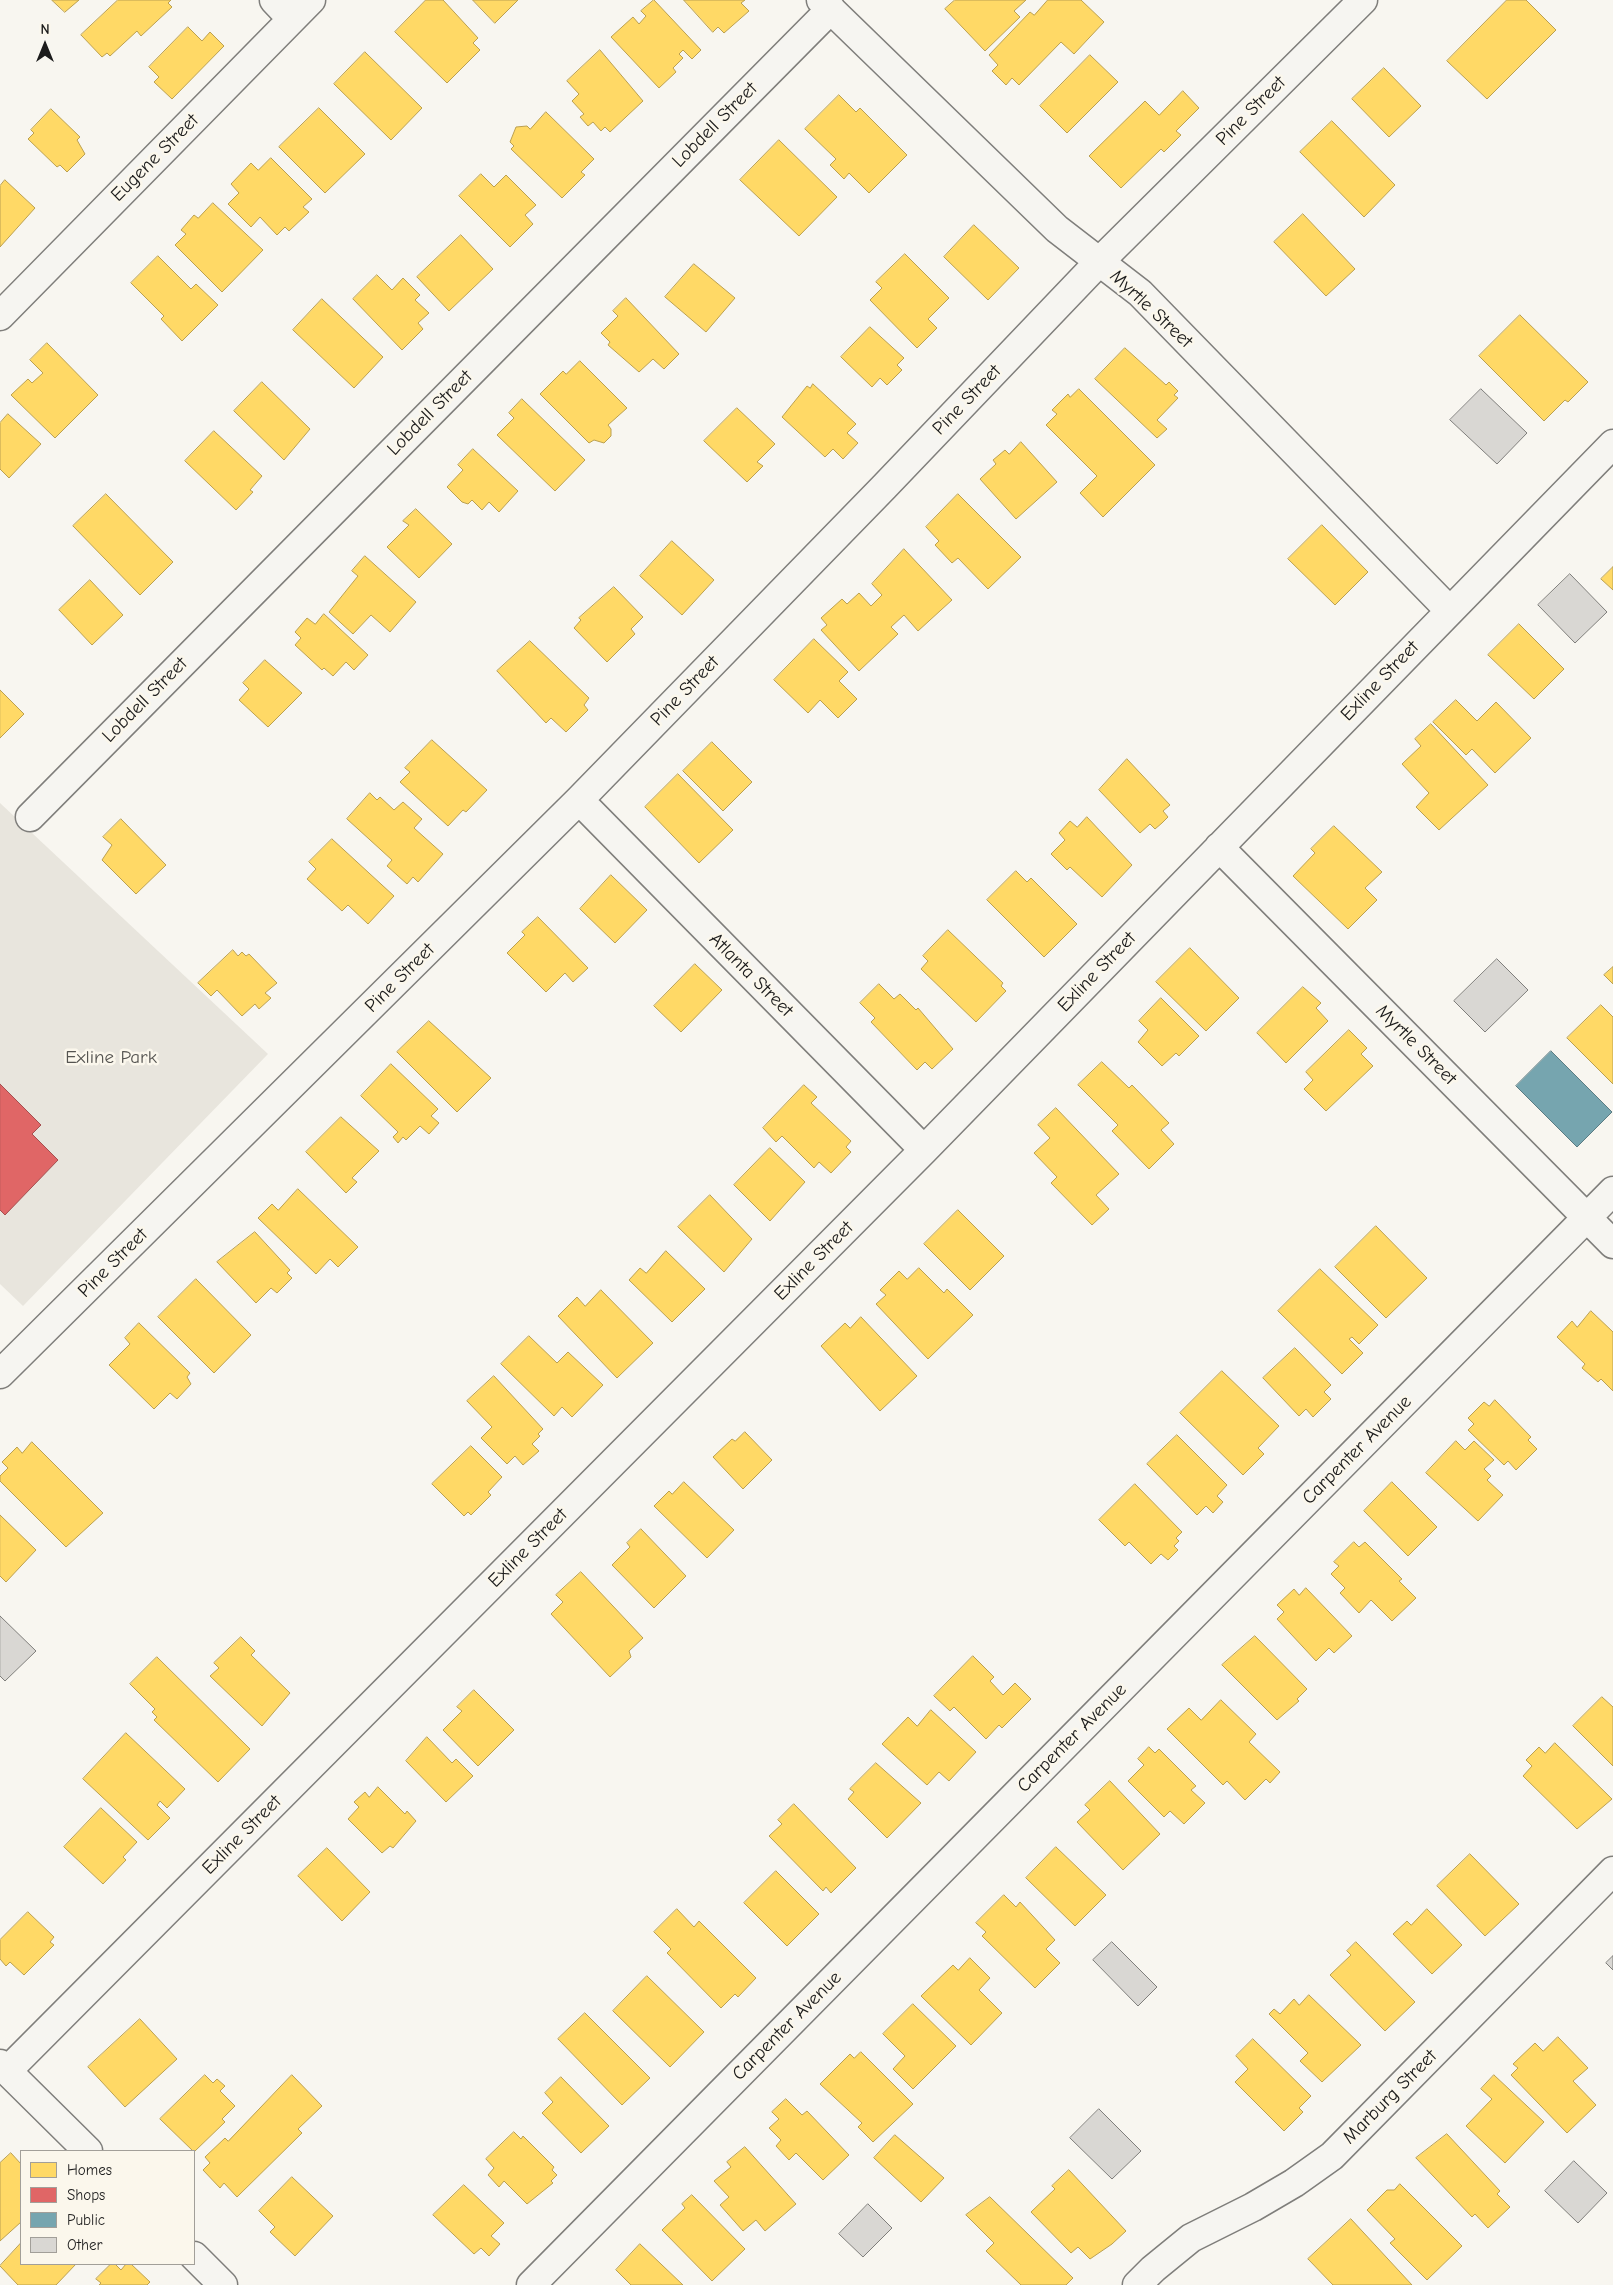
<!DOCTYPE html>
<html>
<head>
<meta charset="utf-8">
<style>
  body { margin:0 }
  #map { position:relative; width:1613px; height:2285px; overflow:hidden; background:#f8f6f0; font-family:"Comic Neue",sans-serif }
  canvas { display:block }
  .legend { position:absolute; left:20px; top:2150px; width:175px; height:115px; box-sizing:border-box; background:#fbf7ec; border:1px solid #a29f99; margin:0; padding:6px 9px; list-style:none; font-size:15px; color:#1c1c1c }
  .legend li { display:flex; align-items:center; gap:10px; height:25px }
  .legend b { width:25px; border:1px solid #a29f99 }
  .north { position:absolute; left:20px; top:20px; width:50px; height:50px; -webkit-text-stroke:4px #fbf7ec; paint-order:stroke; rotate:0deg; font-size:14px; font-weight:700; line-height:20px; text-align:center; color:#1c1c1c }
  .north::after { content:''; display:block; margin:auto; width:18px; height:22px; background:#1c1c1c; clip-path:polygon(50% 0,100% 100%,50% 72%,0 100%) }
</style>
</head>
<body>
<div id="map">
<canvas width="1613" height="2285"></canvas>
<ul class="legend">
<li><b style="height:14px;background:#ffd966"></b>Homes</li>
<li><b style="height:14px;background:#e06666"></b>Shops</li>
<li><b style="height:14px;background:#76a5af"></b>Public</li>
<li><b style="height:14px;background:#d9d7d3"></b>Other</li>
</ul>
<div class="north">N</div>
</div>
<script>
const c = document.querySelector('canvas').getContext('2d');
c.lineJoin = 'round';
function fillPath(path, color) {
  c.fillStyle = color;
  c.fill(path, 'evenodd');
}
function strokePath(path, color, width, dash) {
  c.strokeStyle = color;
  c.lineWidth = width;
  c.lineCap = dash ? 'butt' : 'round';
  c.setLineDash(dash || []);
  c.stroke(path);
}
function label(font, color, halo, rows, align = 'center') {
  c.font = font + ' "Comic Neue",sans-serif';
  c.lineWidth = 5;
  c.setLineDash([]);
  c.textBaseline = 'middle';
  c.strokeStyle = halo;
  c.fillStyle = color;
  for (const [text, x, y, turn = 0] of rows) {
    c.save();
    c.translate(x, y);
    c.rotate((+turn || 0) * Math.PI / 180);
    c.textAlign = isNaN(turn) ? turn : align;
    if (halo) c.strokeText(text, 0, 0);
    c.fillText(text, 0, 0);
    c.restore();
  }
}
fillPath(new Path2D(`
  M0,803L268,1054L23,1306L0,1284Z`), '#e8e5dd');
const homes = new Path2D(`
  M52,0H79L65,12Z
  M118,0H171L168,3L172,7L141,36L137,31L110,56L107,53L102,57L81,35Z
  M426,0H443L478,38L473,43L480,50L447,83L395,32Z
  M473,0H518L495,23Z
  M654,0L701,50L692,59L683,50L679,54L683,58L673,68L676,72L659,88L611,37L633,17L639,24L646,16L641,11Z
  M684,0H745L741,3L749,11L724,33L718,27L713,32Z
  M955,0H1026L1014,11L1020,17L985,51L945,9Z
  M1048,0H1081L1104,22L1074,54L1061,42L1019,85L1012,78L1006,85L992,71L998,65L989,55L1030,12L1034,15Z
  M1507,0H1526L1556,30L1487,99L1447,61Z
  M188,27L202,41L210,32L224,46L172,99L154,82L159,77L149,67Z
  M600,50L643,101L610,132L605,127L601,131L593,122L588,126L580,117L584,114L572,101L579,94L567,81Z
  M365,52L422,108L391,140L334,84Z
  M1090,55L1118,82L1067,133L1040,106Z
  M1384,68L1421,106L1389,137L1352,99Z
  M1183,91L1199,108L1176,131L1181,135L1164,152L1161,149L1121,188L1089,156L1145,101L1159,115Z
  M839,95L856,112L860,108L907,155L869,193L849,173L844,179L830,165L836,159L805,129Z
  M319,108L365,154L325,193L279,147Z
  M51,109L80,137L77,140L85,154L67,172L60,165L57,167L28,139L34,133L31,130Z
  M546,112L594,159L581,172L585,175L562,198L511,149L514,146L510,142L516,127L527,126L530,129Z
  M1332,121L1395,185L1364,217L1300,152Z
  M779,140L837,197L799,236L740,180Z
  M271,158L312,199L303,207L309,212L289,231L285,227L277,235L260,217L251,227L228,204L239,193L231,184L251,163L258,170Z
  M481,174L494,187L506,175L536,205L525,215L533,224L510,247L459,196Z
  M5,180L35,208L0,247V186Z
  M213,203L263,250L222,292L175,245L186,234L181,230L194,215L198,218Z
  M1303,214L1355,269L1326,296L1274,242Z
  M974,225L1019,268L988,300L944,257Z
  M461,235L493,269L449,311L417,277Z
  M905,254L949,298L928,319L937,328L917,348L870,300L882,288L876,282Z
  M158,256L191,289L196,284L218,305L182,341L161,319L164,316L131,283Z
  M694,264L735,298L706,332L665,297Z
  M377,275L392,290L403,278L420,295L415,300L429,313L418,323L423,329L402,350L353,299Z
  M626,298L679,354L664,369L653,359L639,372L608,345L610,342L601,333L618,316L613,311Z
  M322,299L383,357L354,388L293,330Z
  M1520,315L1588,382L1568,402L1565,400L1544,421L1479,356Z
  M870,327L904,358L897,365L902,370L887,385L880,378L872,387L841,357Z
  M47,343L98,395L55,438L11,395L28,379L32,383L43,373L30,360Z
  M1125,348L1166,385L1169,382L1178,391L1174,395L1178,398L1157,420L1167,429L1157,438L1095,379Z
  M580,361L627,408L608,425L611,429V436L604,443L594,440L589,443L540,394L563,371L566,374Z
  M262,382L310,429L284,460L234,411Z
  M813,384L856,424L847,433L858,443L843,459L833,449L825,457L782,417L807,386L810,388Z
  M1079,389L1155,465L1103,517L1080,493L1097,476L1046,425L1057,414L1052,410L1068,394L1070,397Z
  M522,399L585,460L555,491L497,435L514,418L509,413Z
  M737,408L775,444L757,462L763,466L747,482L704,441Z
  M8,414L41,444L9,478L0,469V423Z
  M214,431L262,476L250,490L253,492L236,510L185,461Z
  M1021,442L1057,482L1016,519L980,479L996,464L993,460L1005,450L1009,454Z
  M473,449L518,491L499,512L489,502L482,510L472,500L468,504L462,502L447,487L463,470L458,465Z
  M106,494L173,562L140,595L73,526Z
  M958,494L1021,557L988,589L958,558L952,563L935,545L939,541L926,527Z
  M416,509L452,544L419,578L387,547L409,525L403,521Z
  M1322,525L1368,572L1335,605L1288,559Z
  M672,541L714,580L682,615L640,576Z
  M904,549L952,600L918,631L904,615L891,627L898,634L859,671L821,630L827,625L821,618L842,599L847,604L859,593L871,606L882,595L872,584Z
  M365,556L416,602L390,632L371,615L353,634L329,612L358,576L352,571Z
  M1613,567V590L1601,579Z
  M90,580L123,615L92,645L59,610Z
  M614,587L643,617L631,629L635,634L607,662L574,628L581,620L579,618Z
  M324,614L368,655L354,670L346,662L333,676L324,668L322,670L295,645L301,638L295,632L307,618L315,624Z
  M1519,624L1564,669L1534,699L1488,655Z
  M814,639L848,672L839,681L857,699L838,718L820,700L808,713L774,680Z
  M530,641L589,698L584,705L588,710L566,732L551,718L546,723L497,671Z
  M265,660L302,693L268,727L239,700L249,689L243,683Z
  M0,690L24,714L0,738Z
  M1456,700L1477,721L1496,702L1531,738L1495,773L1472,749L1466,755L1433,722Z
  M1431,724L1488,785L1439,830L1416,807L1429,793L1402,764L1421,746L1415,739Z
  M432,740L487,790L466,812L463,810L448,826L400,782L410,772L405,768Z
  M712,742L752,782L723,811L683,771Z
  M1127,759L1170,805L1163,811L1168,817L1162,823L1155,829L1150,824L1140,833L1099,790Z
  M678,774L733,830L699,863L645,807Z
  M370,793L377,800L380,797L394,810L403,802L422,819L414,828L443,854L418,882L413,877L407,884L387,866L392,860L347,819Z
  M1087,817L1132,865L1102,897L1070,867L1067,870L1051,854L1065,840L1059,833L1070,821L1077,827Z
  M121,819L166,865L136,894L102,860L112,845L103,837Z
  M1334,826L1382,872L1365,888L1377,900L1348,929L1293,876L1315,853L1311,849Z
  M332,839L394,896L368,924L348,905L342,911L307,879L316,869L309,862Z
  M1016,871L1027,882L1031,878L1077,924L1044,957L987,900Z
  M611,875L647,910L615,943L580,909Z
  M538,917L588,968L573,982L565,973L546,992L507,953L525,935L522,932Z
  M948,930L1003,983L1001,986L1006,991L976,1022L921,969L928,961L923,956Z
  M1190,948L1239,998L1206,1031L1156,982Z
  M233,950L238,956L242,952L246,956L249,954L277,983L265,993L271,998L259,1009L255,1004L242,1016L217,990L211,996L198,983Z
  M695,964L722,990L681,1032L654,1006Z
  M1613,967V984L1604,975Z
  M879,984L894,999L900,994L916,1010L918,1008L953,1049L932,1069L925,1062L917,1070L871,1022L875,1018L860,1003Z
  M1303,987L1321,1003L1316,1008L1328,1021L1286,1063L1257,1033Z
  M1161,998L1199,1036L1179,1056L1176,1053L1162,1066L1138,1042L1148,1030L1139,1021Z
  M1601,1005L1613,1017V1084L1567,1038Z
  M429,1021L491,1078L457,1112L397,1052Z
  M1349,1030L1367,1048L1361,1054L1373,1066L1326,1111L1304,1089L1313,1080L1306,1072Z
  M1102,1062L1129,1088L1132,1085L1169,1123L1161,1130L1174,1144L1149,1169L1112,1131L1118,1125L1078,1085Z
  M391,1064L438,1109L431,1116L439,1123L429,1134L420,1126L406,1140L403,1137L398,1143L393,1137L398,1132L361,1096Z
  M804,1085L817,1097L811,1103L851,1141L846,1147L851,1152L831,1173L819,1162L814,1168L782,1136L776,1142L763,1128Z
  M1056,1108L1119,1174L1096,1195L1109,1209L1092,1225L1051,1183L1057,1177L1034,1153L1050,1138L1038,1125Z
  M341,1117L379,1151L352,1178L357,1182L346,1193L306,1152Z
  M770,1148L805,1182L770,1221L734,1185Z
  M298,1189L358,1247L338,1267L330,1259L316,1274L258,1218L272,1204L278,1210Z
  M710,1195L752,1239L724,1272L678,1227Z
  M958,1210L1004,1256L970,1290L924,1244Z
  M1376,1226L1427,1278L1386,1318L1335,1267Z
  M255,1232L290,1270L287,1273L292,1278L277,1293L271,1288L256,1303L217,1262Z
  M666,1251L705,1289L672,1322L629,1280L640,1268L646,1273Z
  M919,1268L944,1293L947,1289L973,1315L928,1359L876,1304L886,1295L880,1290L899,1271L907,1279Z
  M1320,1269L1378,1325L1359,1344L1352,1337L1349,1339L1363,1353L1342,1374L1278,1311Z
  M196,1279L251,1335L214,1373L158,1317Z
  M601,1290L653,1343L617,1378L558,1316L577,1297L585,1306Z
  M1591,1311L1613,1332V1391L1601,1379L1598,1382L1582,1368L1585,1364L1557,1337L1572,1321L1577,1327Z
  M861,1317L917,1376L880,1411L821,1346L845,1323L850,1328Z
  M139,1323L190,1373L187,1377L191,1384L177,1399L170,1393L154,1409L109,1365L130,1344L125,1338Z
  M529,1336L557,1363L568,1352L603,1385L572,1417L562,1407L554,1416L501,1364Z
  M1295,1348L1331,1385L1324,1392L1331,1399L1313,1417L1306,1409L1299,1416L1263,1378Z
  M1222,1371L1279,1426L1258,1448L1264,1454L1243,1475L1180,1413Z
  M494,1376L543,1429L538,1434L540,1436L532,1444L539,1451L523,1465L515,1456L507,1464L481,1438L492,1427L467,1401Z
  M1495,1400L1531,1437L1528,1440L1537,1449L1516,1470L1508,1461L1504,1465L1468,1430L1474,1424L1468,1418L1484,1402L1489,1406Z
  M745,1432L772,1460L743,1489L713,1457L732,1439L735,1441Z
  M1177,1435L1227,1485L1217,1496L1223,1502L1213,1513L1206,1506L1197,1515L1147,1464Z
  M1456,1441L1465,1450L1474,1441L1494,1460L1484,1469L1491,1476L1487,1480L1503,1495L1478,1521L1426,1473Z
  M32,1442L103,1513L66,1547L0,1481V1476L8,1468L2,1462L17,1447L22,1453Z
  M471,1446L502,1477L488,1492L491,1495L471,1515L468,1512L464,1516L432,1484Z
  M684,1482L734,1530L707,1558L654,1506L669,1491L672,1494Z
  M1392,1482L1437,1527L1408,1556L1364,1511Z
  M1135,1484L1182,1532L1176,1538L1179,1541L1174,1546L1178,1550L1168,1560L1161,1554L1151,1564L1129,1542L1125,1546L1099,1520Z
  M0,1515L36,1550L6,1582L0,1576Z
  M641,1529L686,1576L654,1608L612,1565L630,1547L627,1543Z
  M1354,1542L1359,1547L1365,1542L1402,1579L1399,1581L1416,1598L1392,1621L1371,1600L1359,1613L1340,1593L1345,1588L1331,1574L1339,1566L1334,1562Z
  M581,1572L643,1638L629,1651L631,1657L610,1677L551,1614L563,1602L556,1595Z
  M1306,1588L1352,1636L1334,1653L1329,1648L1316,1661L1277,1619L1284,1612L1277,1605L1294,1589L1299,1595Z
  M1255,1636L1307,1689L1297,1699L1299,1701L1277,1720L1222,1665Z
  M241,1637L255,1651L251,1655L290,1693L262,1726L210,1676L219,1668L214,1663Z
  M973,1656L994,1677L990,1681L1003,1695L1015,1683L1031,1699L1002,1728L999,1725L986,1739L954,1707L950,1711L934,1696Z
  M157,1657L250,1749L218,1782L154,1720L157,1717L152,1712L155,1709L130,1684Z
  M474,1690L514,1730L478,1766L443,1730L462,1711L457,1707Z
  M1602,1697L1613,1707V1766L1573,1726Z
  M1221,1700L1256,1734L1249,1742L1280,1772L1270,1783L1266,1779L1245,1800L1227,1781L1223,1785L1167,1729L1189,1708L1201,1720Z
  M931,1710L976,1752L949,1781L939,1772L927,1785L882,1744L908,1717L917,1726Z
  M126,1733L185,1789L167,1808L160,1801L157,1805L170,1818L148,1840L83,1779Z
  M427,1737L452,1763L456,1759L473,1776L446,1802L406,1761Z
  M1555,1743L1612,1799L1577,1829L1523,1776L1532,1766L1526,1760L1539,1747L1545,1753Z
  M1149,1747L1155,1753L1159,1749L1196,1786L1191,1790L1205,1803L1184,1824L1170,1811L1164,1817L1128,1781L1144,1765L1138,1759Z
  M876,1763L921,1803L887,1838L848,1799L854,1792L850,1789Z
  M1110,1781L1160,1834L1123,1870L1077,1822L1090,1810L1085,1805Z
  M378,1787L405,1814L407,1811L416,1821L393,1848L390,1846L382,1853L348,1819L359,1807L354,1802L365,1792L369,1797Z
  M794,1804L856,1868L831,1893L826,1887L823,1891L769,1836L782,1824L778,1820Z
  M101,1808L137,1842L123,1857L126,1860L103,1884L64,1847Z
  M1056,1847L1106,1895L1075,1926L1026,1878Z
  M327,1848L370,1892L342,1921L298,1876Z
  M1470,1854L1519,1904L1485,1936L1437,1886Z
  M776,1871L819,1914L787,1946L744,1903Z
  M1004,1895L1016,1907L1020,1902L1055,1940L1046,1949L1060,1963L1035,1988L982,1936L986,1932L976,1923Z
  M677,1909L694,1927L699,1921L756,1978L738,1997L735,1994L721,2008L667,1953L671,1949L654,1932Z
  M1427,1909L1462,1945L1432,1974L1393,1934L1407,1921L1411,1925Z
  M28,1912L54,1937L50,1942L54,1945L24,1975L10,1962L6,1966L0,1959V1940Z
  M1356,1942L1415,2002L1385,2031L1330,1975L1351,1955L1347,1951Z
  M970,1958L990,1978L979,1990L1002,2013L971,2045L921,1996L953,1965L958,1970Z
  M647,1976L704,2032L670,2067L613,2011Z
  M1309,1995L1361,2045L1322,2082L1300,2061L1308,2053L1269,2014L1274,2009L1280,2014L1294,1999L1299,2005Z
  M913,2004L956,2046L913,2089L893,2069L905,2056L883,2034Z
  M585,2013L650,2078L622,2105L558,2039Z
  M140,2019L177,2059L125,2107L88,2067Z
  M1558,2037L1588,2068L1573,2081L1596,2105L1567,2133L1511,2075L1518,2068L1513,2064L1535,2043L1543,2051Z
  M1253,2039L1311,2096L1299,2108L1303,2112L1284,2131L1235,2082L1248,2069L1236,2056Z
  M861,2052L913,2104L873,2142L858,2127L862,2123L820,2084L850,2054L854,2058Z
  M205,2075L213,2083L217,2079L225,2086L220,2091L235,2106L222,2119L225,2122L194,2152L160,2119Z
  M292,2075L322,2106L298,2129L302,2133L237,2197L224,2183L220,2188L203,2170L210,2163L205,2157L225,2138L228,2141Z
  M1494,2075L1544,2122L1505,2163L1466,2126L1492,2099L1481,2089Z
  M561,2077L609,2126L581,2153L542,2113L553,2102L545,2093Z
  M786,2099L802,2115L807,2111L849,2155L823,2180L796,2153L789,2160L776,2146L781,2140L769,2128L779,2119L772,2112Z
  M514,2132L521,2139L523,2136L554,2167L552,2170L557,2175L551,2181L553,2183L527,2204L504,2181L499,2187L488,2175L494,2168L486,2159Z
  M1447,2134L1500,2191L1497,2194L1510,2207L1488,2228L1475,2214L1472,2217L1416,2158Z
  M895,2135L944,2178L921,2202L874,2158Z
  M745,2147L796,2204L765,2231L756,2220L743,2231L720,2205L729,2197L714,2181L731,2167L727,2162Z
  M11,2153L21,2164V2222L0,2241V2163Z
  M1069,2170L1126,2231L1112,2244L1090,2259L1078,2247L1071,2253L1031,2212L1055,2189L1052,2186Z
  M292,2177L333,2216L295,2256L270,2232L275,2227L259,2211Z
  M1400,2184L1462,2246L1427,2280L1390,2243L1395,2239L1367,2210L1387,2190H1394Z
  M464,2185L504,2223L491,2236L500,2244L489,2256L481,2248L474,2254L433,2215Z
  M692,2195L745,2249L712,2281L662,2230L685,2208L682,2204Z
  M990,2197L1073,2278L1066,2285H1021L986,2251L994,2243L966,2215Z
  M1351,2219L1412,2285H1333L1308,2259Z
  M21,2243V2264H76L56,2285H18L0,2266Z
  M640,2244L683,2285H631L616,2270Z
  M111,2264H115L121,2270L126,2264H131L150,2282L147,2285H99L101,2283L96,2279Z`);
fillPath(homes, '#ffd966');
strokePath(homes, '#bba050', 1);
const shops = new Path2D(`
  M0,1084L41,1125L32,1134L58,1160L5,1215L0,1210Z`);
fillPath(shops, '#e06666');
strokePath(shops, '#a55050', 1);
const public = new Path2D(`
  M1551,1051L1612,1112L1577,1147L1516,1086Z`);
fillPath(public, '#76a5af');
strokePath(public, '#5b7c83', 1);
const building = new Path2D(`
  M1481,389L1527,433L1497,464L1450,420Z
  M1570,574L1607,612L1575,643L1538,605Z
  M1497,959L1528,990L1485,1032L1454,1001Z
  M0,1616L36,1651L5,1681L0,1676Z
  M1112,1942L1157,1987L1138,2006L1093,1960Z
  M1613,1956V1970L1606,1963Z
  M1099,2109L1141,2151L1112,2179L1070,2138Z
  M1574,2161L1607,2193L1578,2223L1545,2191Z
  M868,2204L892,2228L863,2257L839,2234Z`);
fillPath(building, '#d9d7d3');
strokePath(building, '#7f7e7b', 1);
const minor = new Path2D(`
  M274,0L292,19
  M821,0L1057,229L1140,293L1449,610
  M0,316L311,0
  M579,800L924,1150
  M30,817L831,9
  M1219,847L1613,1244
  M0,1374L579,800L884,487L1099,262L1363,0
  M0,2064L88,2151
  M7,2071L924,1150L1613,444
  M194,2256L223,2285
  M531,2285L1613,1191
  M1137,2285L1153,2269L1191,2238L1253,2207L1294,2183L1332,2156L1613,1871`);
strokePath(minor, '#7f7e7b', 31);
strokePath(minor, '#f6f5f1', 28);
label('19px', '#1c1c1c', '#fbf7ec', [
  ["Pine Street",1251,111,-45],
  ["Lobdell Street",715,125,-45],
  ["Eugene Street",155,158,-45],
  ["Myrtle Street",1151,309,43],
  ["Pine Street",967,400,-46],
  ["Lobdell Street",430,413,-45],
  ["Exline Street",1380,681,-46],
  ["Pine Street",685,691,-46],
  ["Lobdell Street",145,700,-45],
  ["Exline Street",1097,972,-46],
  ["Atlanta Street",751,975,45],
  ["Pine Street",400,978,-45],
  ["Myrtle Street",1416,1045,45],
  ["Exline Street",814,1261,-45],
  ["Pine Street",113,1263,-45],
  ["Carpenter Avenue",1357,1450,-45],
  ["Exline Street",528,1548,-45],
  ["Carpenter Avenue",1072,1738,-45],
  ["Exline Street",242,1835,-45],
  ["Carpenter Avenue",787,2026,-45],
  ["Marburg Street",1390,2097,-45]
]);
label('19px', '#555451', '#fbf7ec', [
  ["Exline Park",111,1058]
]);
</script>
</body>
</html>
